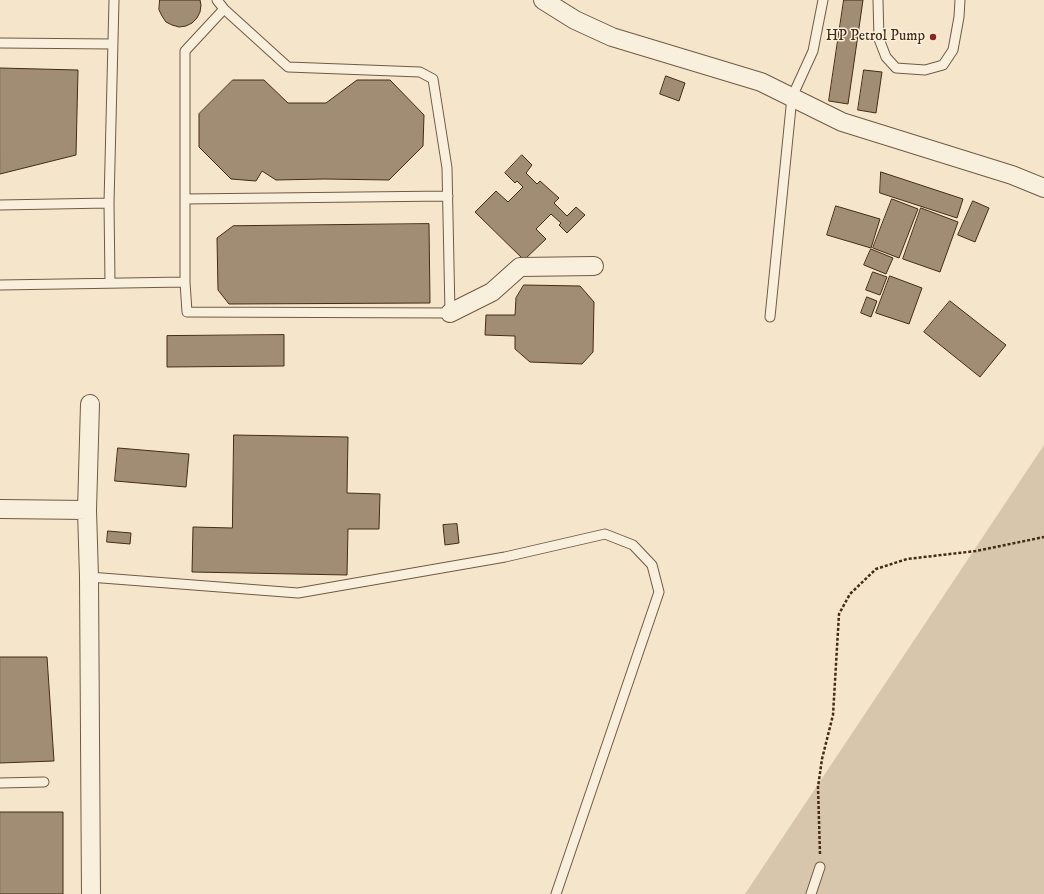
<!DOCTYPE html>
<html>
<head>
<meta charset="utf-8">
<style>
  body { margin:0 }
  canvas { display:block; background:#f5e6cb }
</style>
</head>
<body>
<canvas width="1044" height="894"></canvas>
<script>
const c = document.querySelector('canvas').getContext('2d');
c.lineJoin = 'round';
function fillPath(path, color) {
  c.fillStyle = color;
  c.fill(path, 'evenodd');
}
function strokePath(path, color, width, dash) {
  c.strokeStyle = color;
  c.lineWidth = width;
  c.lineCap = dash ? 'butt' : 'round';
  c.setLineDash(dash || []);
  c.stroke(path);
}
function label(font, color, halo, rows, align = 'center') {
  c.font = font + ' "IM FELL DW Pica",serif';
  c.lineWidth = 3;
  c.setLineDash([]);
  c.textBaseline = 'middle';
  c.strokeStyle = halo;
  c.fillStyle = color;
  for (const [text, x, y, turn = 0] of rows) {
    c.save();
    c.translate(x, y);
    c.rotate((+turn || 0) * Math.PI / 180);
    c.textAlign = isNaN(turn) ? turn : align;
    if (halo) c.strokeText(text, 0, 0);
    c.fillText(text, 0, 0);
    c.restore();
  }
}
fillPath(new Path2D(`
  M1044,445V894H745Z`), '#d7c6ac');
const building = new Path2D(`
  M160,0H200L201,5L200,12L197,18L192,23L186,26L179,27L172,25L166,22L162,16L159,10Z
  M844,0H863L848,104L829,101Z
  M0,68L78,70L76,155L0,174Z
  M864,70L882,72L876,113L858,110Z
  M666,76L685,83L679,101L660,94Z
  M233,80H264L288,103H326L357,80H390L424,115L423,146L389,180L324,179L276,180L262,171L256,181L231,179L199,147V114Z
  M522,155L532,165L526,173L537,184L540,181L559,198L554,203L567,216L576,207L585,215L567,233L559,225L561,223L551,214L536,229L546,239L524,260L475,212L496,191L508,202L523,187L517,181L515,183L505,173Z
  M881,172L963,199L957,218L880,193Z
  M892,199L918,209L899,258L873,248Z
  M973,201L989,208L975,242L958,235Z
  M836,206L880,219L871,248L827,235Z
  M921,208L958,222L940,272L903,259Z
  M429,224L430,303L229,304L218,290L217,238L233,226Z
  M871,249L893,258L886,274L864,265Z
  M873,272L887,277L880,295L866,290Z
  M890,276L922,288L909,324L876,313Z
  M524,285L580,286L594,302L593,352L582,364L530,362L515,349V336L485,335L486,315H515L516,298Z
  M867,297L877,301L871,317L861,313Z
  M950,301L1006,345L980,377L924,332Z
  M284,335V366L167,367V336Z
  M234,435L348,437L347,493L380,494L379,529H348L347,575L192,572L193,527L232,528Z
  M118,448L189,454L186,487L115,481Z
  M457,524L459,543L445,545L443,525Z
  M108,531L131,533L130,544L107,542Z
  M0,657H47L54,761L0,763Z
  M0,812H63V894H0Z`);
fillPath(building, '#a18c74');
strokePath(building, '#452b16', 1);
const service = new Path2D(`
  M217,0L224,9L288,67L420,72L433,79L447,168L450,313L187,312L185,282V51L224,9
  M878,0L879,39L886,57L896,68L925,70L943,65L953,50L959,17L960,0
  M0,43L113,44
  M185,199L448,196
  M0,205L109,203
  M110,283L109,203L114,0
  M0,285L185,282
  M770,317L792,97L813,51L823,0
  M89,577L298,593L505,557L605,534L633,545L652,565L659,592L556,894
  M0,783L44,782
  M811,894L820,867`);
const minor = new Path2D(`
  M543,0L575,20L612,37L761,82L842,122L1012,175L1044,188
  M450,313L492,292L520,267L594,266
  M90,404L87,510L89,577L91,894
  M0,509L87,510`);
strokePath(service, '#715a43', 11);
strokePath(minor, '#715a43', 20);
strokePath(new Path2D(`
  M820,854L818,787L822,759L833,715L839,614L850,594L876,569L907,559L976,551L1044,537`), '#452b16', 2.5, [3, 2]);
strokePath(service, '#f8efdd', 9);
strokePath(minor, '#f8efdd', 18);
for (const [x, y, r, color] of [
  [933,37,4,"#8f2418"]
]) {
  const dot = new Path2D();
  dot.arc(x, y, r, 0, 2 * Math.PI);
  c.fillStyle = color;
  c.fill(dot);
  strokePath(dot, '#f8efdd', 1.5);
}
label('15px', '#452b16', '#f8efdd', [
  ["HP Petrol Pump",925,37]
], 'right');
</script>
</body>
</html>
